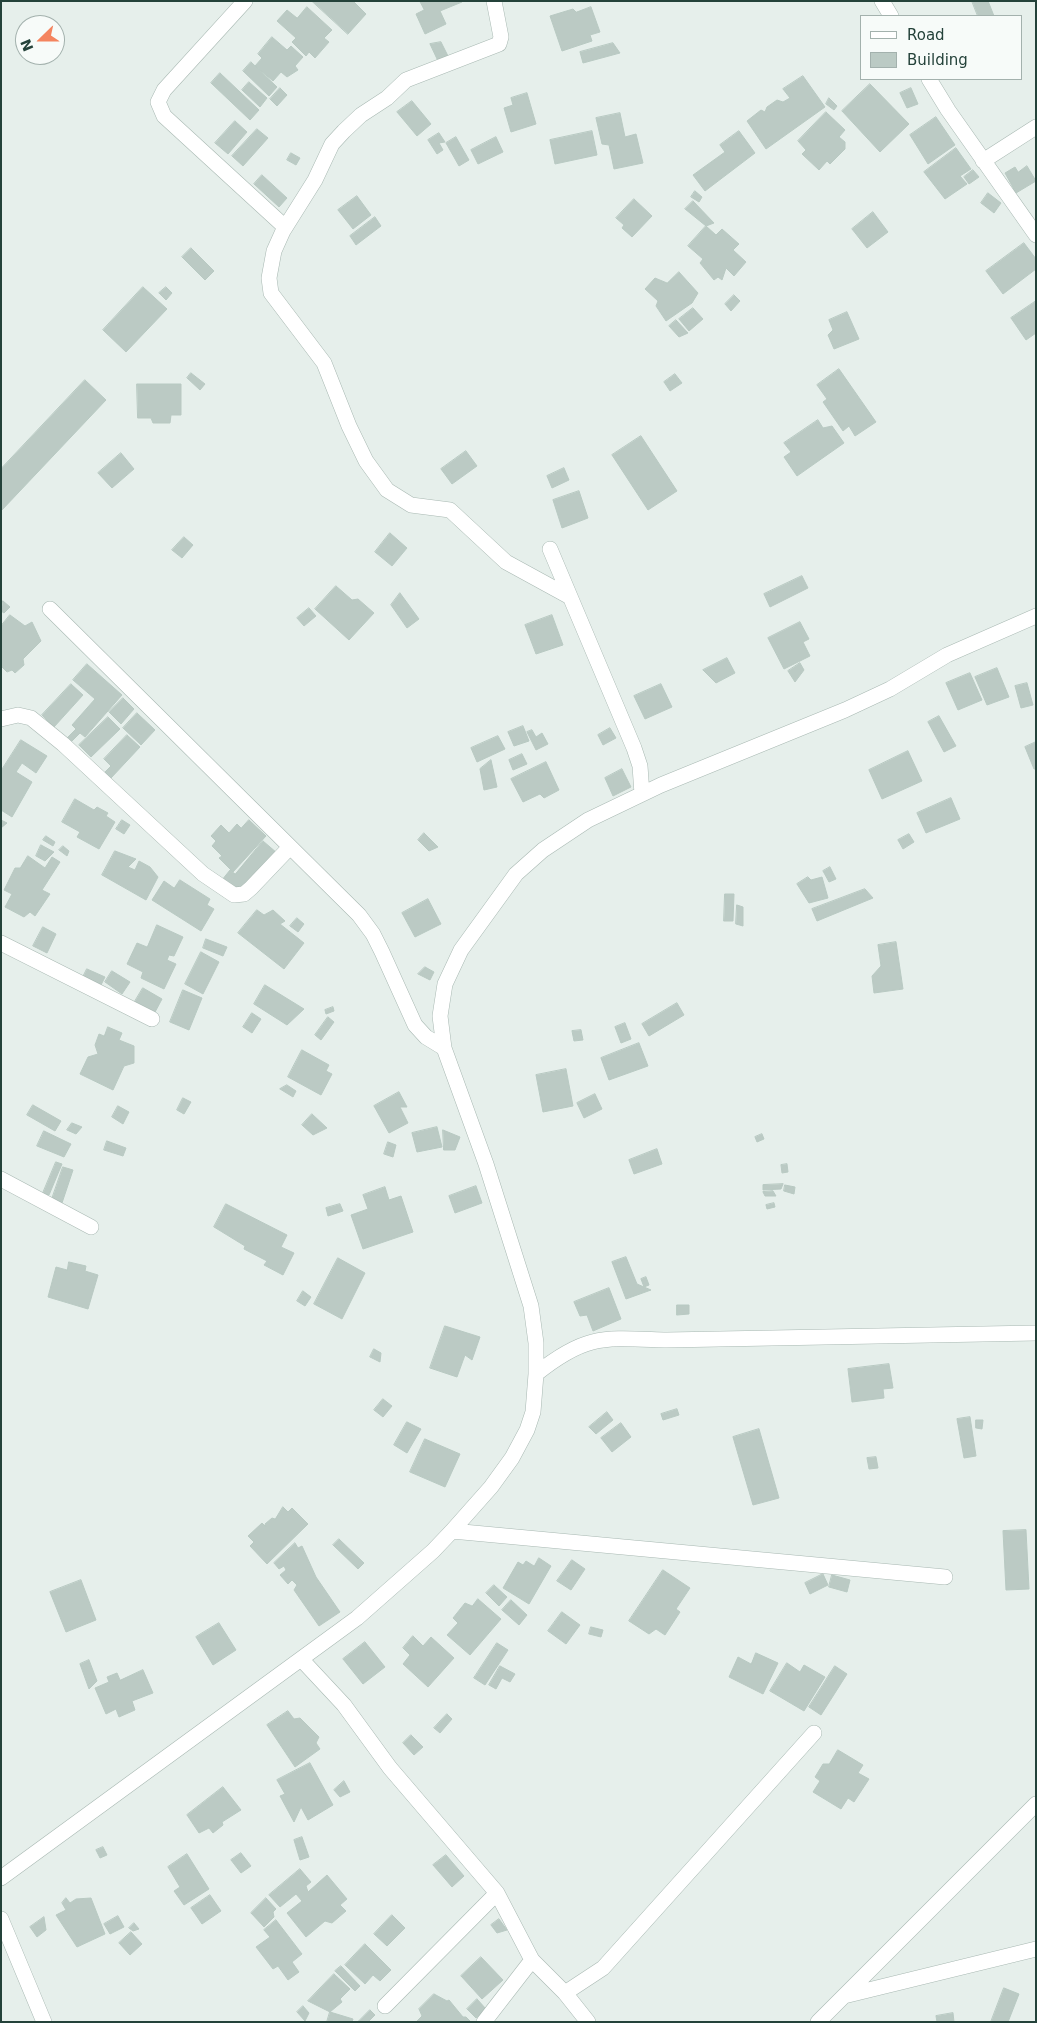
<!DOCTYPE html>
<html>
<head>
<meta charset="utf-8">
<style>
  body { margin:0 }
  #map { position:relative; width:1037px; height:2023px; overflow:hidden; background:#e6efeb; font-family:"DejaVu Sans",sans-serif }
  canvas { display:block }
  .frame { position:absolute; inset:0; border:2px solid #24423a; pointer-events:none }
  .legend { position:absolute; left:860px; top:15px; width:162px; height:65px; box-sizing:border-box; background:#f7fbf9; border:1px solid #a3b1ad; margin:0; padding:6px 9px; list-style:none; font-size:15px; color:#24423a }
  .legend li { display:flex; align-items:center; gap:10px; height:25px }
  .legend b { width:25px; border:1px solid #a3b1ad }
  .north { position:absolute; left:15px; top:15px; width:50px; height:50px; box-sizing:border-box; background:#f7fbf9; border:1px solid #a3b1ad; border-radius:50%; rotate:248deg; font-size:14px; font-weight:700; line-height:20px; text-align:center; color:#24423a }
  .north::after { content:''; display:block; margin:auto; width:18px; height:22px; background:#f4845f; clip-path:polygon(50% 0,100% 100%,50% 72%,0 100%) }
</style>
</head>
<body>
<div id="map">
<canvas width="1037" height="2023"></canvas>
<div class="frame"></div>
<ul class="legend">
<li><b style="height:6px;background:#fff"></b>Road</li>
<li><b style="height:14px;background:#bbcac4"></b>Building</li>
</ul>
<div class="north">N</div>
</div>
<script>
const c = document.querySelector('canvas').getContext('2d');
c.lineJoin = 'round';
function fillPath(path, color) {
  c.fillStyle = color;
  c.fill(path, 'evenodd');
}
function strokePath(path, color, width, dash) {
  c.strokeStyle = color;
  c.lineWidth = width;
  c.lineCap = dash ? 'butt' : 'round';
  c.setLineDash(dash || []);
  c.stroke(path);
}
const building = new Path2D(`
  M312,1H353L366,14L348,34Z
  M420,1H462V2L440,11L446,24L425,34L416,14L424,10Z
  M972,1H988L994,16H978Z
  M307,7L332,30L324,38L329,42L315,58L309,52L306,56L292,42L296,38L277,21L287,10L297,18Z
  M591,7L600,32L590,35L592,41L562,51L550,16L573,9L576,12Z
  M272,37L287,50L291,46L303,57L295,66L298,70L287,77L281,72L273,81L255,66L262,58L258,54Z
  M441,42L448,56L438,61L430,44Z
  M613,43L620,53L583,63L580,52Z
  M251,62L277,87L269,96L243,71Z
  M220,73L259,110L250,120L211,83Z
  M803,76L825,107L766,149L747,121L761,110L765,112L767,107L777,100L783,102L790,98L783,89Z
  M249,82L267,98L260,107L242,90Z
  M870,84L909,124L880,152L842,111Z
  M280,88L287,95L277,106L270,99Z
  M911,88L918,104L907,108L900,93Z
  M527,93L536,124L511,132L504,108L513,105L511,98Z
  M829,98L837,106L834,110L826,104Z
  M412,101L431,124L417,136L397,112Z
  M826,112L845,130L839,137L845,142V149L830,164L827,161L819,170L802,154L806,150L798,141Z
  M620,113L625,137L636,134L643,163L614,169L609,145L602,144L596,118Z
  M936,117L955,145L928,164L910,135Z
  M235,121L247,132L228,154L215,143Z
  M257,129L268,138L243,166L232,156Z
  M592,131L597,155L555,164L550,140Z
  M739,131L755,153L705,191L693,175L725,152L720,145Z
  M439,133L445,142L439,143L443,150L437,154L428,140Z
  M456,137L469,160L459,166L446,143Z
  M496,137L503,152L478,164L471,150Z
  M956,148L971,169L960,176L967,184L945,199L924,172Z
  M291,153L300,158L296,165L287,160Z
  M1027,166L1036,181L1016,193L1005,173L1015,167L1018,172Z
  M973,170L979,177L969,184L964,177Z
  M262,175L287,198L279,207L254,184Z
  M695,191L702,197L699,202L691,197Z
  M988,193L1001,203L994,213L981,203Z
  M357,196L371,215L353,229L338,210Z
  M634,199L652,216L632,237L622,228L624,225L616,218Z
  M693,201L714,223L706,226L685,209Z
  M873,212L888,232L867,248L852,229Z
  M375,217L381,226L356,245L350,236Z
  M706,226L716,235L722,229L739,244L733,250L746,262L734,276L726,268L722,280L718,277L714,280L700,263L703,259L688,246Z
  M1024,243L1036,259V269L1003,294L986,271Z
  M191,248L214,271L205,280L182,257Z
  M679,272L698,293L692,303L666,321L656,306L658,301L645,289L655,278L667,283Z
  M143,287L167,309L126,352L103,330Z
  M166,287L172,293L166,300L159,293Z
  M734,295L740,301L731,311L725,304Z
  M1036,301V333L1026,340L1011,318Z
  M693,308L703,319L689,331L679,319Z
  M847,312L859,339L834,349L828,335L833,330L829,320Z
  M676,320L688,333L679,337L669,326Z
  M839,369L876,422L855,436L849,426L843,431L823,402L827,399L817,385Z
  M191,373L205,384L200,390L187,378Z
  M675,374L682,383L670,391L664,382Z
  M85,380L106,400L1,511V469Z
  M137,384H181V415H171L170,423H153L151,418H138Z
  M818,420L823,428L832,426L844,443L797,476L784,457L791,452L784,443Z
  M641,436L677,491L648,510L612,455Z
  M466,451L477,466L452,484L441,469Z
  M121,453L134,469L112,488L98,473Z
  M564,468L569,480L552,488L547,476Z
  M579,491L588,518L562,528L553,500Z
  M390,533L407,548L392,566L375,552Z
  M184,537L193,545L182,558L172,550Z
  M802,576L808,588L770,607L764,594Z
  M336,586L352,600L358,599L374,613L349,640L315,609Z
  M400,593L419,619L407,628L391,605Z
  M3,601L10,607L4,613L1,611Z
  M309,608L316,616L304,626L297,618Z
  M10,615L25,626L32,622L41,641L23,659L24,665L15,673L12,670L7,672L1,666V626Z
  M552,615L563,645L536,654L525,625Z
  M800,622L809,639L803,642L810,656L784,669L768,638Z
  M727,658L735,673L716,683L703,670Z
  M800,663L804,670L795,682L788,671Z
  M87,664L122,695L85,737L80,733L71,742L67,738L76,729L72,725L95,699L73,680Z
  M997,668L1009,697L987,705L975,677Z
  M970,673L982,700L958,710L946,683Z
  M1027,683L1033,705L1021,708L1015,686Z
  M71,684L83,695L54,727L42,715Z
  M661,684L672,707L645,719L634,696Z
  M123,698L134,709L121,724L109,712Z
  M137,713L155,730L141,745L123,728Z
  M939,716L956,746L944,752L928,722Z
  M108,717L120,729L91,757L79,745Z
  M523,726L529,741L514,746L508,732Z
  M610,728L616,738L603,745L598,735Z
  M532,730L536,737L542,733L548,744L536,750L527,732Z
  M127,735L140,747L111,778L105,772L111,766L104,759Z
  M498,736L505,749L477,762L471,748Z
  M21,740L47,756L36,773L22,763L16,772L32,782L12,817L1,810V771Z
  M1036,742V769H1034L1025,747Z
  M908,751L922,781L882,799L869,770Z
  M522,754L527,764L513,770L509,760Z
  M491,760L497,787L484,790L480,769Z
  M546,762L559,790L544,798L540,794L523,802L511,779Z
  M622,769L631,787L613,796L605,778Z
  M951,798L960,819L926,833L917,813Z
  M75,799L94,810L97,807L108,813L106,816L115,822L99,849L77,837L80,832L62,822Z
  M1,820L7,823L1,828Z
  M122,820L130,825L124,834L116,829Z
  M249,820L266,836L233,872L219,858L222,856L212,846L216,841L211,836L221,825L229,833L237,824L241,828Z
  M424,833L438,847L429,851L418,840Z
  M909,834L914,842L903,849L898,840Z
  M46,836L55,842L53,846L43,840Z
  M263,841L277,853L240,895L222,880L230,870L235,874Z
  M41,845L54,852L45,861L36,856Z
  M63,846L69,851L67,856L59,850Z
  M115,851L136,859L128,867L135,870L139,861L150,867L158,877L146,900L102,875Z
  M28,856L45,868L52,857L60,862L42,890L50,894L35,916L30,912L24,917L5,907L12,894L4,890L15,868H20Z
  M830,867L836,879L829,882L823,871Z
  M808,877L811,880L822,877L828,898L809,903L797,884Z
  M180,880L210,899L207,905L214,909L201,931L152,900L164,881L174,888Z
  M865,889L873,898L817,921L812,909Z
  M725,894H734L733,921H724Z
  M428,899L441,924L415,937L402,913Z
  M737,905L743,907V926L736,924Z
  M257,910L264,915L273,910L285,921L280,924L304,943L284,969L238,933Z
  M297,918L304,924L298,932L290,926Z
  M157,925L183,937L174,956L169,955L167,960L176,964L164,989L141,978L143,972L127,964L137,943L147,947Z
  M43,927L56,934L47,953L33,946Z
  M206,939L227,947L223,956L203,948Z
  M896,942L903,989L874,993L872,976L881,966L878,945Z
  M201,952L219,962L203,994L185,984Z
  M425,967L434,972L430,980L418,974Z
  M87,969L105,977L100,987L82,979Z
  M112,971L130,982L122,994L105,982Z
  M265,985L304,1009L287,1025L254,1004Z
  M143,988L162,999L154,1014L134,1003Z
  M183,990L202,998L189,1030L170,1022Z
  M677,1003L684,1015L649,1036L642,1024Z
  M333,1007L334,1011L326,1014L325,1010Z
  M252,1013L261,1019L252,1033L243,1027Z
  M328,1017L334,1022L321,1040L315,1035Z
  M625,1023L631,1039L621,1043L615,1027Z
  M108,1027L122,1033L119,1040L134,1046V1063L124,1066L113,1090L80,1074L88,1057L98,1054L95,1045L99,1034L104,1036Z
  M581,1030L583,1040L574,1041L572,1031Z
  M639,1043L648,1066L609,1080L601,1058Z
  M302,1050L329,1065L326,1071L332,1074L321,1095L288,1077Z
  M566,1069L573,1106L543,1112L536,1075Z
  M287,1085L296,1091L293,1097L280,1089Z
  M399,1092L407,1107H400L408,1123L389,1133L374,1106Z
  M595,1094L602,1109L584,1118L577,1103Z
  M183,1098L191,1102L184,1114L177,1110Z
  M33,1105L61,1121L55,1131L27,1115Z
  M118,1106L129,1112L123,1124L112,1117Z
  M312,1114L327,1128L313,1135L302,1125Z
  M72,1123L82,1127L76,1134L67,1130Z
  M437,1127L442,1147L417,1152L412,1133Z
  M443,1130L460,1137L455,1150H444Z
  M44,1131L71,1144L64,1157L37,1146Z
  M762,1134L764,1139L757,1142L755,1137Z
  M107,1141L126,1148L123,1156L104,1150Z
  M388,1142L396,1145L393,1157L384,1154Z
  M657,1149L662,1164L634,1174L629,1160Z
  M56,1162L62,1164L49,1195L43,1193Z
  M787,1164L788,1172L782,1173L781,1165Z
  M63,1167L73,1170L62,1203L52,1199Z
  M783,1184L781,1189L763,1190V1185Z
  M785,1185L795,1187L794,1194L784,1191Z
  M476,1186L482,1203L455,1213L449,1196Z
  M385,1187L389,1200L401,1196L413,1232L363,1249L351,1215L368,1209L363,1195Z
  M773,1191L776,1196H765L763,1192Z
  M774,1203L775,1207L767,1209L766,1205Z
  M226,1204L287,1235L281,1247L294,1253L283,1275L264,1265L267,1261L244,1249L245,1246L214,1227Z
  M340,1204L343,1211L328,1216L326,1208Z
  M626,1257L637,1284L651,1290L626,1299L612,1262Z
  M338,1258L365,1273L342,1319L314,1304Z
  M69,1262L86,1266L85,1271L98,1275L88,1309L48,1297L56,1267L67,1270Z
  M646,1277L649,1285L644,1287L641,1279Z
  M609,1288L621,1319L593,1331L587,1315L580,1316L574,1302Z
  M303,1291L311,1297L305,1306L297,1301Z
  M677,1305H689V1314L677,1315Z
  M445,1326L480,1337L472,1360L465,1355L457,1377L430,1368Z
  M374,1349L381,1353L380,1362L370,1357Z
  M889,1364L893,1388L883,1389L884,1398L852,1402L848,1369Z
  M383,1399L392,1406L383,1417L374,1410Z
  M677,1409L679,1415L663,1420L661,1414Z
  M607,1412L613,1420L596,1434L589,1427Z
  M970,1417L976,1456L964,1458L957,1419Z
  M976,1420H983L982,1429L976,1428Z
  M407,1422L421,1429L407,1453L394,1445Z
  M621,1423L631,1437L612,1452L601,1438Z
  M759,1429L779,1498L753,1505L733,1437Z
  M425,1439L460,1454L445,1487L410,1472Z
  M876,1457L878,1468L869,1469L867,1458Z
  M283,1507L288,1512L292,1508L308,1524L267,1564L250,1546L254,1542L248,1536L262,1523L266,1527L265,1524L272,1518L275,1519Z
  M1026,1530L1029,1589L1006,1590L1003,1531Z
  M339,1539L364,1563L358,1569L333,1545Z
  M295,1543L298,1548L302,1546L316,1577L340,1612L319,1626L294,1590L297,1585L292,1580L288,1584L280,1575L286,1570L284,1566L279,1569L274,1563Z
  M539,1558L551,1566L529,1604L503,1588L518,1562L523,1565L526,1561L534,1566Z
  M572,1560L585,1569L571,1590L557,1581Z
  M663,1570L690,1588L676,1609L680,1612L665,1635L656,1629L649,1634L629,1621Z
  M823,1574L828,1585L810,1594L805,1583Z
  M832,1575L850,1580L847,1592L829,1587Z
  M81,1580L96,1620L66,1632L50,1592Z
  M494,1585L507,1597L499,1606L486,1593Z
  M478,1599L501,1619L470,1655L447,1635L458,1623L453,1618L465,1603L472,1606Z
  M511,1600L527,1615L519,1625L502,1610Z
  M562,1612L580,1625L566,1644L548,1631Z
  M219,1623L236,1650L213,1665L196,1637Z
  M591,1627L603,1630L601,1637L589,1634Z
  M413,1636L423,1646L431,1637L454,1658L428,1687L403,1664L410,1655L403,1648Z
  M365,1642L385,1667L363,1684L343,1659Z
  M497,1643L508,1650L485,1685L474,1678Z
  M756,1653L778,1663L763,1694L729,1677L738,1657L751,1664Z
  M89,1660L97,1681L89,1689L80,1664Z
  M787,1663L800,1672L804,1665L825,1677L804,1711L770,1691Z
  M500,1666L515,1674L510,1682L502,1678L496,1689L489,1685Z
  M835,1666L847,1674L821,1715L809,1707Z
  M143,1670L153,1693L132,1701L135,1710L119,1717L116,1709L106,1714L95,1688L109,1682L107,1677L117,1673L120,1680Z
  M288,1711L294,1719L300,1718L319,1737L316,1743L320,1749L295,1767L267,1725Z
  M447,1714L452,1719L440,1733L434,1728Z
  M411,1735L423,1747L414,1755L403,1743Z
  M838,1750L863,1765L858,1773L869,1779L854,1802L848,1798L841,1809L813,1792L820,1781L815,1777L823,1764H829Z
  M310,1763L333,1805L308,1820L301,1807L294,1822L280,1796L285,1794L277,1780Z
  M344,1781L350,1792L340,1797L334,1790Z
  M223,1787L241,1810L222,1822L223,1825L213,1833L209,1828L199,1833L187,1815Z
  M302,1837L309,1857L300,1860L294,1840Z
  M103,1847L107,1855L100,1858L96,1850Z
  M241,1853L251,1866L241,1873L231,1860Z
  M187,1854L209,1889L184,1905L174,1891L180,1887L168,1867Z
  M446,1855L464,1876L452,1887L433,1865Z
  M300,1869L311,1882L306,1886L308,1892L327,1875L347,1899L340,1905L346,1911L332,1923L325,1921L306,1937L287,1913L302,1901L296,1894L280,1907L269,1895Z
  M210,1895L221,1911L202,1924L191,1908Z
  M66,1898L70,1903L76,1899L91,1898L105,1934L77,1947L56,1915L66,1910L62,1903Z
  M266,1898L276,1909L273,1912L274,1917L264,1927L251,1913Z
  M392,1915L405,1928L387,1946L374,1934Z
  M118,1916L124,1927L110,1934L104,1924Z
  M44,1917L46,1930L37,1937L30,1927Z
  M499,1919L507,1930L497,1933L491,1925Z
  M276,1920L302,1954L292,1962L299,1972L288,1980L278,1966L273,1969L256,1947L270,1937L264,1930Z
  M134,1923L139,1929L133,1931L129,1928Z
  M131,1932L142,1944L130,1955L119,1943Z
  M365,1944L391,1970L380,1981L373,1975L365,1984L345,1965Z
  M481,1957L503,1980L482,1999L461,1976Z
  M341,1966L360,1986L355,1991L335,1971Z
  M334,1974L350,1989L340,1999L342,2002L330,2012L308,2001Z
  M1004,1988L1019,1994L1008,2022H991Z
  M434,1994L447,2001L449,2000L463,2017H466L471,2022H416L422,2016L419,2009Z
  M477,1999L486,2009L476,2018L467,2009Z
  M303,2006L309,2013L305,2021L297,2012Z
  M370,2010L375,2015L368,2022L359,2021Z
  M330,2012L353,2019L352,2022H327Z
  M953,2013L954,2022H937L936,2016Z`);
fillPath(building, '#bbcac4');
strokePath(building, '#b8c9c2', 1);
const minor = new Path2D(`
  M245,1L164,90L158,102L164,116L285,227
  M494,1L501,37L499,44L406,80L387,98L361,115L344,131L332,144L315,180L283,231L274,251L269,278L271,293L324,363L349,426L366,461L387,490L411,505L450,510L506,562L570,597
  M882,1L891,16
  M929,79L948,110L1036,235
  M983,161L1036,127
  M550,549L634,748L640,766L642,794
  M50,609L359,915L373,934L382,952L415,1025L426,1037L444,1048
  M1,719L18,715L31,718L63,744L203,874L234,895L244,894L251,888L290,847
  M1,943L152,1019
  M1,1179L91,1227
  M536,1374C587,1333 605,1338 667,1340L1036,1333
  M452,1531L945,1577
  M302,1660L344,1705L390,1768L497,1893L532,1960
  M1,1878L357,1618L433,1551L452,1531L491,1487L512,1458L527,1430L533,1412L536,1374V1343L531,1306L486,1164L444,1048L440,1016L445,984L461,950L516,874L543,850L588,820L661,785L845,710L890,689L947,655L1036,616
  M1,1919L44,2022
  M565,1993L603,1968L814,1733
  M844,1996L1036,1949
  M385,2006L497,1893
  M484,2022L532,1960L565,1993L588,2022
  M818,2022L1036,1804`);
strokePath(minor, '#a8b8b2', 16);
strokePath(minor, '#fff', 15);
</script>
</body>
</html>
